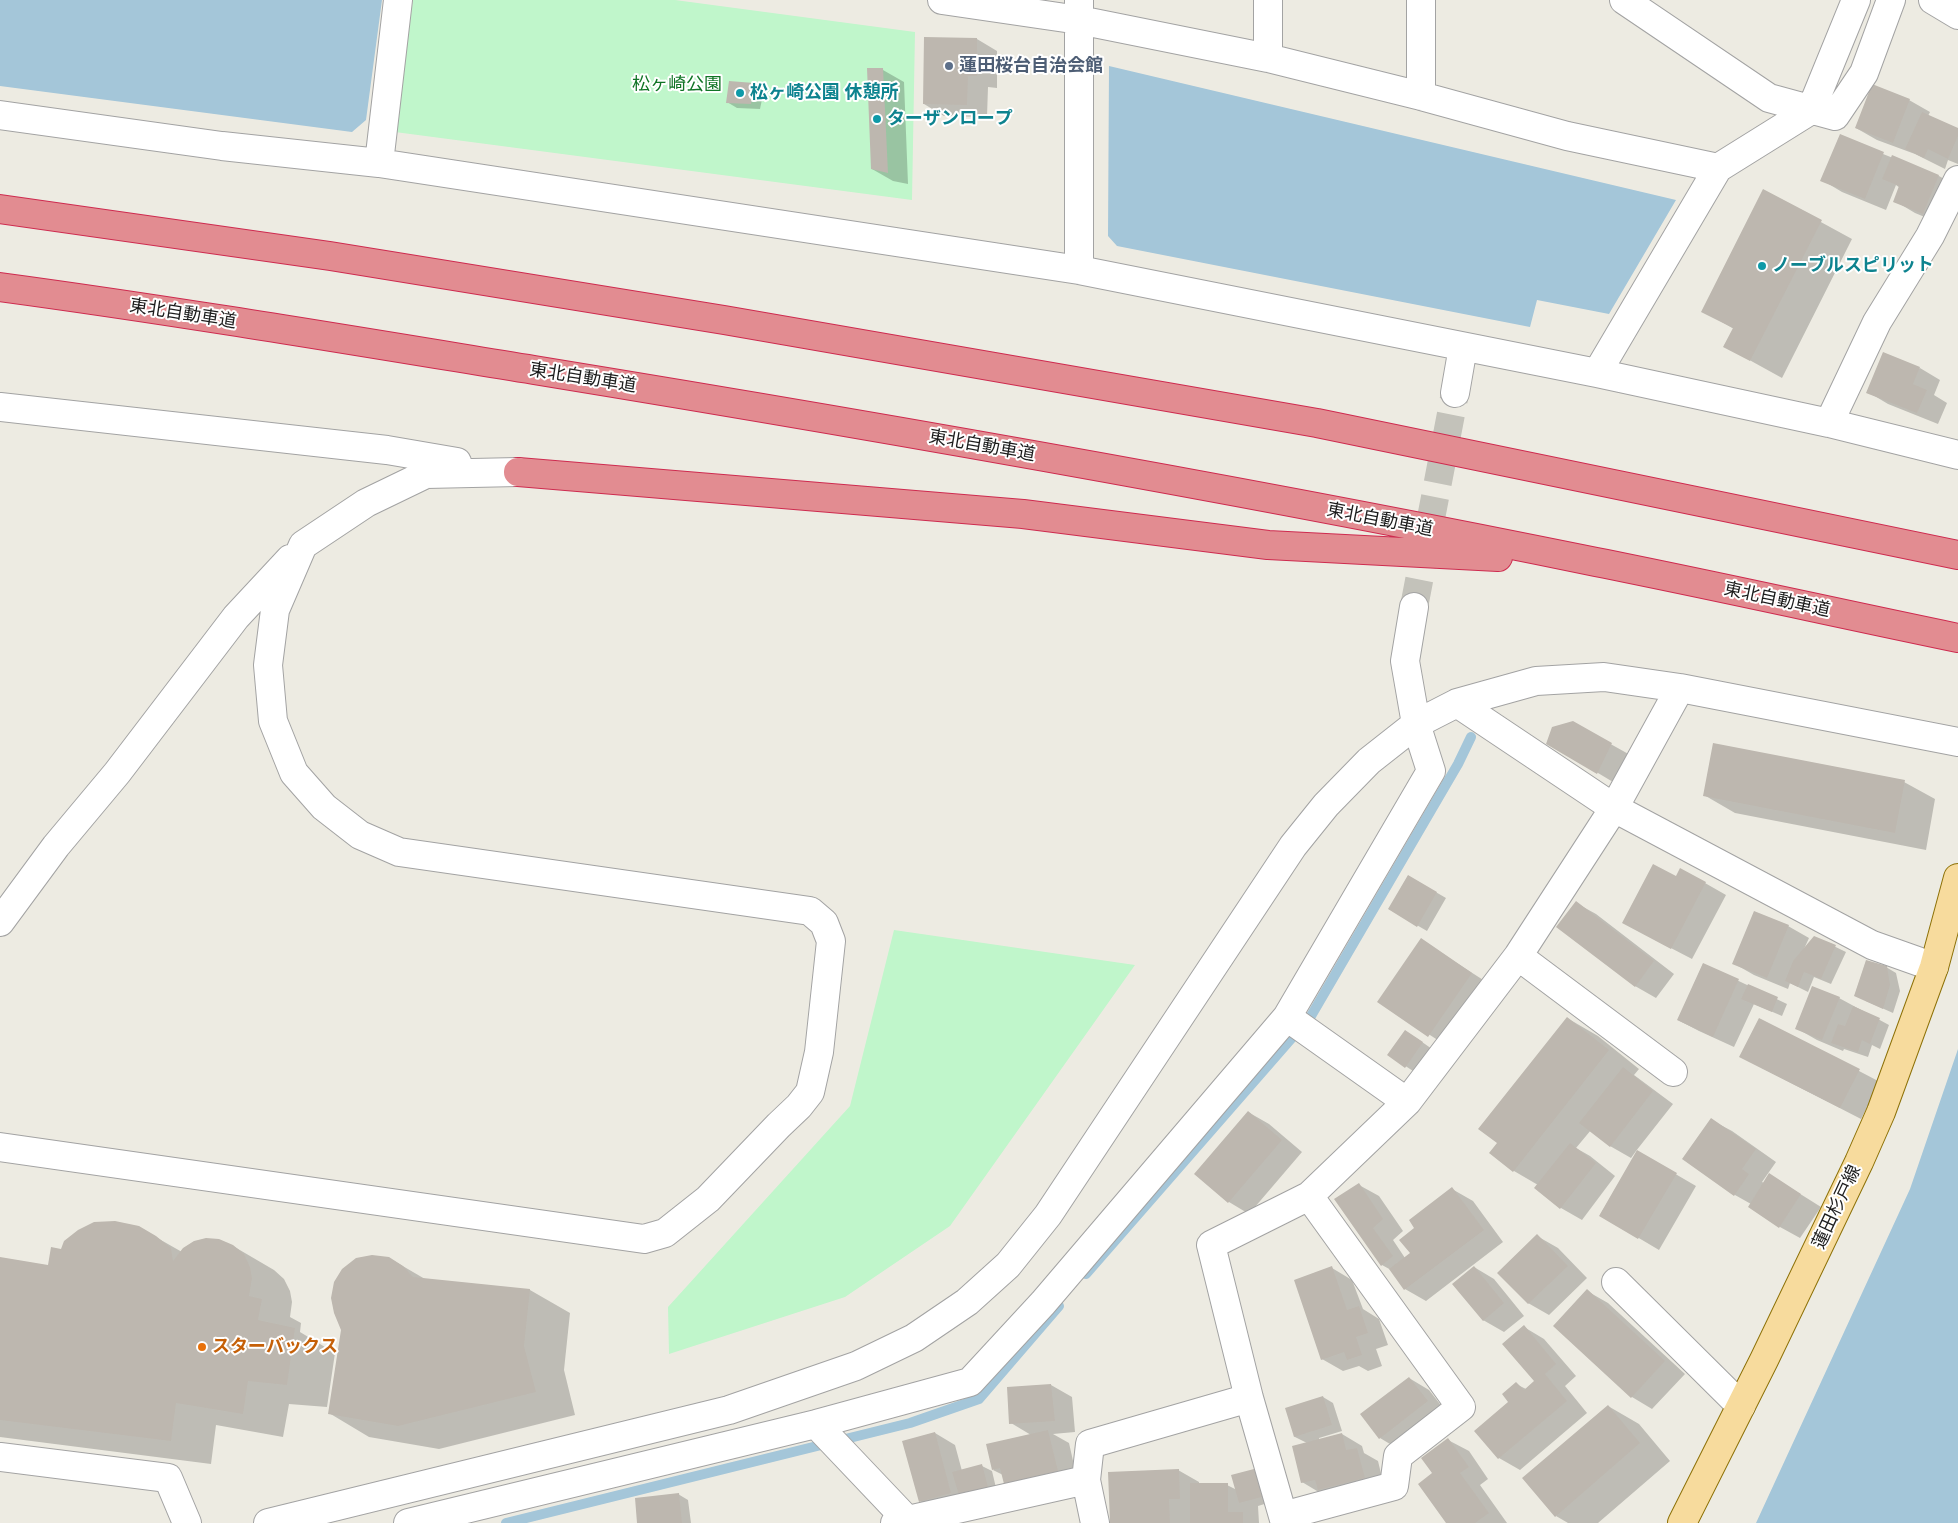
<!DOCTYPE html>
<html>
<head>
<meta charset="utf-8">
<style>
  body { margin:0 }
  canvas { display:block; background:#edebe2 }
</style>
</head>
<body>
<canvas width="1958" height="1523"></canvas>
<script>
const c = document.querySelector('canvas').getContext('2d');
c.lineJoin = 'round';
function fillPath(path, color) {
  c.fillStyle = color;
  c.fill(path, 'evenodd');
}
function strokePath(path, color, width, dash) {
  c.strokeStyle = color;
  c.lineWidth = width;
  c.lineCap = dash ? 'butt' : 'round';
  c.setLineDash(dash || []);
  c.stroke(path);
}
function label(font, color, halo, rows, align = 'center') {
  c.font = font + ' "PT Sans","Noto Sans JP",sans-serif';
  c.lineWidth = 4;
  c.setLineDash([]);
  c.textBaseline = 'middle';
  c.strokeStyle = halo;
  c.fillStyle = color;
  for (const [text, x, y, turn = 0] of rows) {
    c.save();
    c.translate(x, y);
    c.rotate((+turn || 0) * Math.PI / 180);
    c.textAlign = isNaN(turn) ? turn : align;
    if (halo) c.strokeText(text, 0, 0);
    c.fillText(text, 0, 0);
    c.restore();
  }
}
fillPath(new Path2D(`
  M413,0H675L915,32L912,200L395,132Z
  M894,930L1135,965L950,1226L845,1297L669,1354L668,1307L850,1106Z`), '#c0f6cb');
fillPath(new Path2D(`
  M0,0H382L366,120L352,132L0,86Z
  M1109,66L1676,200L1609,314L1537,300L1530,327L1117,246L1108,236Z
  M1958,1049V1523H1756L1910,1189Z`), '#a4c6d9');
fillPath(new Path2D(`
  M977,39L997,51V88L988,87L987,117L944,116L924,104Z
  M883,70L904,82L908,184L893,181L872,169Z
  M730,82L754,84L764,90L760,109L737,108L727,102Z
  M1909,100L1930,112L1928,116L1958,130V164L1948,160L1945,169L1915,154L1877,140L1856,128Z
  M1883,154L1939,176L1958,187L1944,225L1915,213L1895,201L1900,188L1896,185L1886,210L1842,192L1822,180Z
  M1764,191L1852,239L1782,378L1724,346L1734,329L1703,311Z
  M1920,368L1940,380L1934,395L1947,403L1938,424L1888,404L1868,392Z
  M1573,723L1632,756L1618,785L1548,743Z
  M1904,782L1935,799L1926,850L1735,813L1704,795Z
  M1408,876L1446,898L1427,931L1389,909Z
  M1677,878L1705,883L1726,895L1692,959L1644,934Z
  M1576,903L1596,914L1674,974L1656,998L1635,986Z
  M1788,926L1809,938L1804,949L1815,937L1846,952L1831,984L1814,977L1808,992L1790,983L1788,989L1754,975L1733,963Z
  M1421,940L1491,985L1450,1048L1379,1002Z
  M1703,964L1787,1004L1782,1016L1754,1004L1734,1047L1699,1031L1678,1020Z
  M1886,967L1896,973L1900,991L1893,1013L1866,1001Z
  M1839,998L1889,1025L1880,1049L1872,1045L1868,1057L1844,1049L1843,1051L1817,1040L1796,1028Z
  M1567,1018L1598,1036L1639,1069L1634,1075L1673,1104L1636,1151L1696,1186L1659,1250L1600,1215L1637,1152L1636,1151L1631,1158L1610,1146L1591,1130L1576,1148L1590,1156L1615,1176L1582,1220L1561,1208L1536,1188L1538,1185L1514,1171L1491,1153L1498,1143Z
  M1760,1019L1880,1082L1861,1119L1762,1068Z
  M1415,1037L1432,1049L1416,1073L1389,1055Z
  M1248,1112L1269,1124L1302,1152L1249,1214L1229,1202L1196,1174Z
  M1711,1120L1732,1131L1776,1162L1762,1182L1764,1183L1770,1175L1821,1207L1800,1238L1780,1227L1751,1204L1735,1195Z
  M1359,1185L1379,1196L1403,1231L1393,1240L1405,1258L1411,1254L1416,1228L1452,1189L1473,1201L1503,1242L1426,1301L1405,1289L1391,1270L1382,1265Z
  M138,1227L182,1252L233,1246L274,1270L284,1279L290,1291L292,1302L290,1317L301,1323L300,1332L335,1353L327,1407L289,1404L283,1437L216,1425L211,1464L0,1437V1258L49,1266L62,1250Z
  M1537,1236L1558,1248L1587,1278L1549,1315L1528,1303Z
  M389,1258L425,1279L530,1290L570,1313L564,1370L575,1415L439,1449L369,1437L329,1413Z
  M1474,1267L1494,1279L1524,1316L1504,1332L1483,1320Z
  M1332,1268L1352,1280L1363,1309L1379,1319L1388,1345L1376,1349L1382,1366L1368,1371L1359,1366L1343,1371L1322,1359Z
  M1587,1291L1608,1303L1685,1374L1652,1409L1632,1397L1555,1326Z
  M1524,1327L1544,1339L1576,1376L1565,1386L1587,1413L1520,1470L1499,1458L1476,1431L1510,1402L1516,1384L1526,1389L1535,1381Z
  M1409,1378L1429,1390L1447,1413L1400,1450L1380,1438Z
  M1051,1385L1072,1397L1075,1432L1053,1434L1069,1443L1078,1483L1025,1495L1005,1483L1003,1475L993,1470L1031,1435L1011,1423L1008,1388Z
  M1323,1397L1333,1403L1342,1431L1319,1438V1440L1342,1434L1362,1446L1364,1453L1378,1461L1385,1490L1322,1494L1302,1482L1307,1443L1295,1437L1287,1409Z
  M1608,1406L1639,1424L1670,1461L1598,1523H1568L1556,1516Z
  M935,1433L955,1445L962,1471L982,1466L992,1471L997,1492L941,1513L920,1501Z
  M1448,1440L1469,1451L1488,1479L1480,1485L1507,1523H1447L1434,1473Z
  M1178,1470L1199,1482V1485H1227L1237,1490L1254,1470L1264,1476L1271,1502L1258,1506L1259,1523H1112Z
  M678,1494L688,1500L691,1523H639Z`), '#0003');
strokePath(new Path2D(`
  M1086,1274L1311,1016L1458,764L1471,737
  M506,1523L910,1423L979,1399L1059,1306`), '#a4c6d9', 10);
fillPath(new Path2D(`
  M924,37L977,38V76H968L967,105L923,104Z
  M867,68H883L888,173L871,169Z
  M729,81L754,83L751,104L726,103Z
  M1872,84L1910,99L1893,143L1855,128Z
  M1922,112L1958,128V136L1948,159L1928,149L1924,158L1905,149Z
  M1840,134L1884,152L1865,199L1820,181Z
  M1892,155L1939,175L1923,214L1893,202L1899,186L1882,179Z
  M1763,189L1822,220L1750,361L1723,347L1733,328L1701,312Z
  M1883,352L1920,367L1913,384L1927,390L1917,413L1866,393Z
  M1573,721L1612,743L1597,774L1546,744L1552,727Z
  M1713,743L1905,780L1895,833L1703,796Z
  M1653,864L1676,876L1680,868L1706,882L1671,949L1622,923Z
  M1408,875L1437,892L1417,927L1388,909Z
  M1576,901L1654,961L1635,987L1556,927Z
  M1754,911L1789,925L1767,978L1732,964Z
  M1814,936L1836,945L1821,979L1804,972L1798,987L1785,981L1793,961Z
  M1421,938L1472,973L1428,1037L1377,1002Z
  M1866,960L1887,966L1890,985L1883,1009L1854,996Z
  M1703,963L1739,979L1713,1037L1677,1020Z
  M1748,984L1778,997L1772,1012L1741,999Z
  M1812,986L1840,997L1822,1040L1795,1029Z
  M1853,1006L1880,1018L1870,1044L1862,1040L1858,1052L1831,1043L1838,1024L1845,1026Z
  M1567,1017L1609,1050L1513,1172L1489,1153L1497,1143L1478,1129Z
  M1759,1018L1860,1069L1840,1108L1739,1057Z
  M1405,1030L1423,1042L1405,1068L1387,1055Z
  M1623,1067L1653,1091L1610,1147L1579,1123Z
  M1248,1111L1282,1140L1228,1203L1194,1174Z
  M1711,1118L1756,1149L1742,1169L1749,1174L1734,1196L1682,1159Z
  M1570,1143L1596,1163L1560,1209L1534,1188Z
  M1637,1150L1677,1173L1638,1239L1599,1216Z
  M1769,1173L1801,1194L1779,1228L1748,1207Z
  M1359,1183L1383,1219L1373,1228L1393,1256L1381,1266L1334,1199Z
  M1452,1187L1484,1230L1404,1290L1389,1269L1410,1253L1399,1240L1414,1228L1409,1220Z
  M115,1221L139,1226L156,1236L171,1248L173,1261L183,1248L194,1241L206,1238L219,1239L233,1245L244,1254L250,1267L252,1278L249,1296L262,1299L258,1320L295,1328L287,1385L248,1381L243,1414L176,1403L171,1441L0,1420V1257L48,1265L51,1247L61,1249L64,1241L78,1230L94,1222Z
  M1537,1234L1568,1266L1528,1304L1497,1273Z
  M372,1255L389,1257L403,1266L413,1277L530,1289L524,1346L536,1392L398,1426L328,1414L341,1330L334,1313L331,1298L334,1282L342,1269L356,1258Z
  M1332,1266L1347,1310L1359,1306L1368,1333L1356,1337L1362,1355L1347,1360L1344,1352L1321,1360L1294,1280Z
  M1474,1266L1504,1303L1483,1321L1452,1284Z
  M1587,1289L1665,1361L1631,1398L1553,1326Z
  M1524,1325L1556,1364L1545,1374L1567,1401L1498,1459L1474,1431L1508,1402L1502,1394L1516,1382L1524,1390L1534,1381L1502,1344Z
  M1409,1377L1428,1401L1379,1439L1360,1414Z
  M1051,1384L1055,1421L1009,1424L1007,1387Z
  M1323,1396L1332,1425L1294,1437L1285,1408Z
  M1608,1405L1640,1443L1555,1517L1522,1478Z
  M1048,1430L1058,1471L1004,1484L1000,1468L992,1470L986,1444Z
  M935,1432L951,1493L919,1502L902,1441Z
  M1342,1433L1346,1450L1357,1448L1365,1478L1318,1490L1315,1480L1301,1483L1292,1446Z
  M1448,1438L1469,1467L1460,1473L1489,1513L1475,1523H1446L1418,1484L1432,1473L1421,1458Z
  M982,1464L988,1487L959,1495L952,1472Z
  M1179,1469L1180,1499H1169L1170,1523H1110L1108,1472Z
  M1254,1469L1262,1497L1239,1503L1231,1475Z
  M1190,1483H1228V1512H1243V1523H1190Z
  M679,1493L682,1523H637L635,1498Z`), '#bdb7af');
strokePath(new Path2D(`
  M1414,607L1455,393`), '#c3c2ba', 28, [28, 14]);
const minor = new Path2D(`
  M942,0L1079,20L1268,58L1421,96L1567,136L1718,168
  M1624,0L1769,98L1835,116L1864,73L1891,0
  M1933,0L1958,15
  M1268,58V0
  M1421,96V0
  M0,115L222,146L379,163L1079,270L1597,373L1829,423L1958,455
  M379,163L398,0
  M1079,270V0
  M1597,373L1718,168L1811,110L1856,0
  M1455,393L1463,347
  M0,407L387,450L457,462
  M1829,423L1877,322L1930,236L1958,180
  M1457,703L1614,808L1872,945L1934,967
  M0,922L56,846L117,773L236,617L290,559
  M1518,956L1673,1072
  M1287,1017L1407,1102
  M0,1147L644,1239L665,1233L708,1199L779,1125L799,1106L810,1092L819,1052L831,941L824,923L810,911L399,852L360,835L324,807L294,773L273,721L268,665L275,610L303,545L366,503L426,474L518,472
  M1616,1282L1741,1406
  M816,1424L910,1523
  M0,1457L168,1478L187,1523
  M1086,1480L1095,1523
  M1283,1516L1394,1486L1398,1456L1461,1407L1309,1196
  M268,1523L729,1410L856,1366L914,1338L967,1302L1008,1265L1048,1215L1293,846L1326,805L1369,761L1416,724L1457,703L1536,681L1604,677L1680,688L1958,742
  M408,1523L816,1424L970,1382L1043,1303L1287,1017L1431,771L1416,724L1405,661L1414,607
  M895,1523L1086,1480L1090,1444L1249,1398
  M1285,1523L1249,1398L1211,1245L1309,1196L1407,1102L1518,956L1614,808L1680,688`);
const major = new Path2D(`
  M1682,1523L1764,1360L1859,1162L1881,1112L1934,967L1958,878`);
const highway = new Path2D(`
  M0,209L330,256L724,320L1317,423L1958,555
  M0,287C178,311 356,341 534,370C889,428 1244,490 1596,562C1717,586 1837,613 1958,638
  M518,472L1023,514L1268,545L1498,557`);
strokePath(minor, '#a3a3a3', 30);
strokePath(major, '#8d7107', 30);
strokePath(highway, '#ce2b4f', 30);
strokePath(minor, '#fff', 28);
strokePath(major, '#f7db9d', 28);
strokePath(highway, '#e28c91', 28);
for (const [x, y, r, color] of [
  [949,66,5,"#5c6f8a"],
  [740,93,5,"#0f9aa8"],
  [877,119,5,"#0f9aa8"],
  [1762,266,5,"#0f9aa8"],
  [202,1347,5,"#e8710a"]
]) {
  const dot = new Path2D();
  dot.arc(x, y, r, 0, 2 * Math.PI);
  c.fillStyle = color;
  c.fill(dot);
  strokePath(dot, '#fff', 2);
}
label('bold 18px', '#4e5e75', '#fff', [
  ["蓮田桜台自治会館",959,66]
], 'left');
label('18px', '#107425', '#fff', [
  ["松ヶ崎公園",677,85]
]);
label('bold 18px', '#0d838f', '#fff', [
  ["松ヶ崎公園 休憩所",750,93],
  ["ターザンロープ",887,119],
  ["ノーブルスピリット",1772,266]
], 'left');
label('18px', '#1c1c1c', '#fff', [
  ["東北自動車道",183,314,9],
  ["東北自動車道",583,378,9],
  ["東北自動車道",982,446,10],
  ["東北自動車道",1380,520,11],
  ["東北自動車道",1777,600,12],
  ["蓮田杉戸線",1837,1207,-65]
]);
label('bold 18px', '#c56008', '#fff', [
  ["スターバックス",212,1347]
], 'left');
</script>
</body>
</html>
